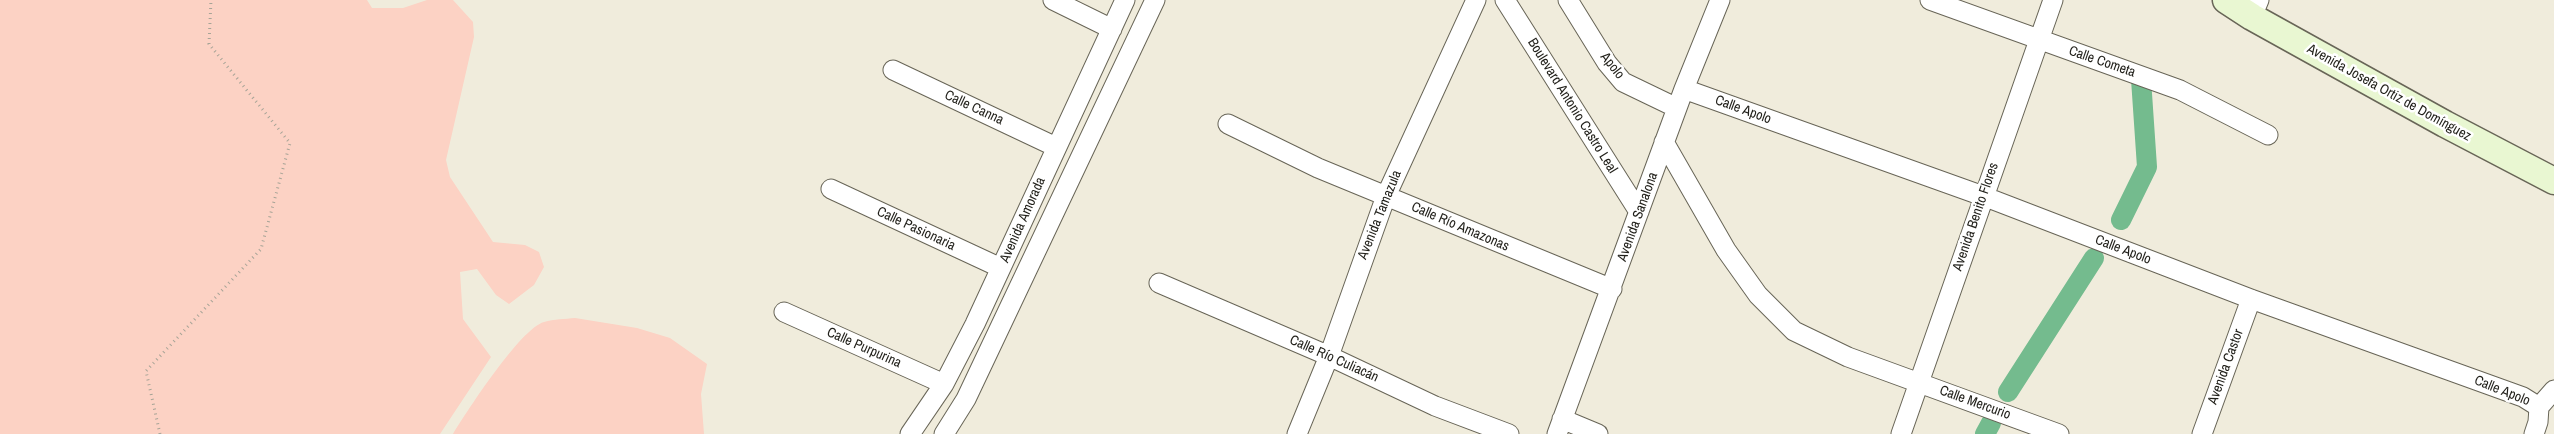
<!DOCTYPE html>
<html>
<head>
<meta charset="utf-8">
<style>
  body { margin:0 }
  canvas { display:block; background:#f0ecdc }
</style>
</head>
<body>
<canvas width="2554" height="434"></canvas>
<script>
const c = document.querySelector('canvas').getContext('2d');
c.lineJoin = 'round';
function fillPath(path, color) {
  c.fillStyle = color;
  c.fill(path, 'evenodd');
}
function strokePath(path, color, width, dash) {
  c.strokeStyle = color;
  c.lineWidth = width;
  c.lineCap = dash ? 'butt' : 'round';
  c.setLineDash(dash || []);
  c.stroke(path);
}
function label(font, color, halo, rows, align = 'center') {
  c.font = font + ' "Archivo Narrow",sans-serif';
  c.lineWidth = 5;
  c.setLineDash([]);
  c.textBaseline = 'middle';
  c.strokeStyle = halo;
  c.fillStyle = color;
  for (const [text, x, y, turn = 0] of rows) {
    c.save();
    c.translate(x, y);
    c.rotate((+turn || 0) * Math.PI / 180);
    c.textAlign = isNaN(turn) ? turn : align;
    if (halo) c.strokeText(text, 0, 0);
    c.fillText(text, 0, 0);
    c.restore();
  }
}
fillPath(new Path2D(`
  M0,0H367L372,8H403L427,0H453L473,22L474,37L446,160L450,177L493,242L525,245L539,252L544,267L534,285L509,304L496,295L477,269L460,272L463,319L491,357L440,434H0Z
  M575,318L637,328L670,338L707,364L701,394L704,434H453C468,410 520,329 544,322C554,319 565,319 575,318Z`), '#fcd2c4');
strokePath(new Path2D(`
  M2121,220L2147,167L2141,79
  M2008,392L2094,258
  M1985,434L1991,423`), '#74bb8e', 20);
const street = new Path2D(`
  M1053,0L1112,29
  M1505,0L1639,212
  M1568,0L1607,63L1623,82L1677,108
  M1930,0L2180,90L2268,135
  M2252,17L2259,0
  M893,70L1056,147
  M1684,89L1983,196L2251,299L2523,397L2539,407
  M1228,124L1318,168L1612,289
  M1664,142L1726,250L1758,295L1794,331L1848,357L2059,434
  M831,189L1001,268
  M1159,283L1329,356L1435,406L1509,434
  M784,312L944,384
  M2539,407L2554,390
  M1562,419L1598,434
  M910,434L944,384L975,324L1125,0
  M944,434L966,399L1155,0
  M1297,434L1329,356L1386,196L1476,0
  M1557,434L1684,89L1720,0
  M1901,434L2053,0
  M2202,434L2251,299
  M2534,434L2538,422L2539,407`);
const secondary = new Path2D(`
  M2226,0L2252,17L2445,124L2554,181`);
strokePath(street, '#686557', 21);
strokePath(secondary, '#686557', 29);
strokePath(new Path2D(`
  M160,434L146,371L261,249L290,143L209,44L211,0`), '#a7a497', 3, [1, 4]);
strokePath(street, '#fff', 19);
strokePath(secondary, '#e9f7d2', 26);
label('14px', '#201f19', '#fff', [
  ["Calle Cometa",2102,62,19],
  ["Apolo",1612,66,52],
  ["Avenida Josefa Ortiz de Domínguez",2389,93,29],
  ["Boulevard Antonio Castro Leal",1572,106,58],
  ["Calle Canna",974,108,25],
  ["Calle Apolo",1743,110,20],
  ["Avenida Tamazula",1380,215,-68],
  ["Avenida Sanalona",1638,217,-70],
  ["Avenida Benito Flores",1976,217,-71],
  ["Avenida Amorada",1023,220,-66],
  ["Calle Río Amazonas",1460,227,23],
  ["Calle Pasionaria",916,229,25],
  ["Calle Apolo",2123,250,21],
  ["Calle Purpurina",864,348,24],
  ["Calle Río Culiacán",1334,359,24],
  ["Avenida Castor",2226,367,-70],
  ["Calle Apolo",2502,391,22],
  ["Calle Mercurio",1975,403,20]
]);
</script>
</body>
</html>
